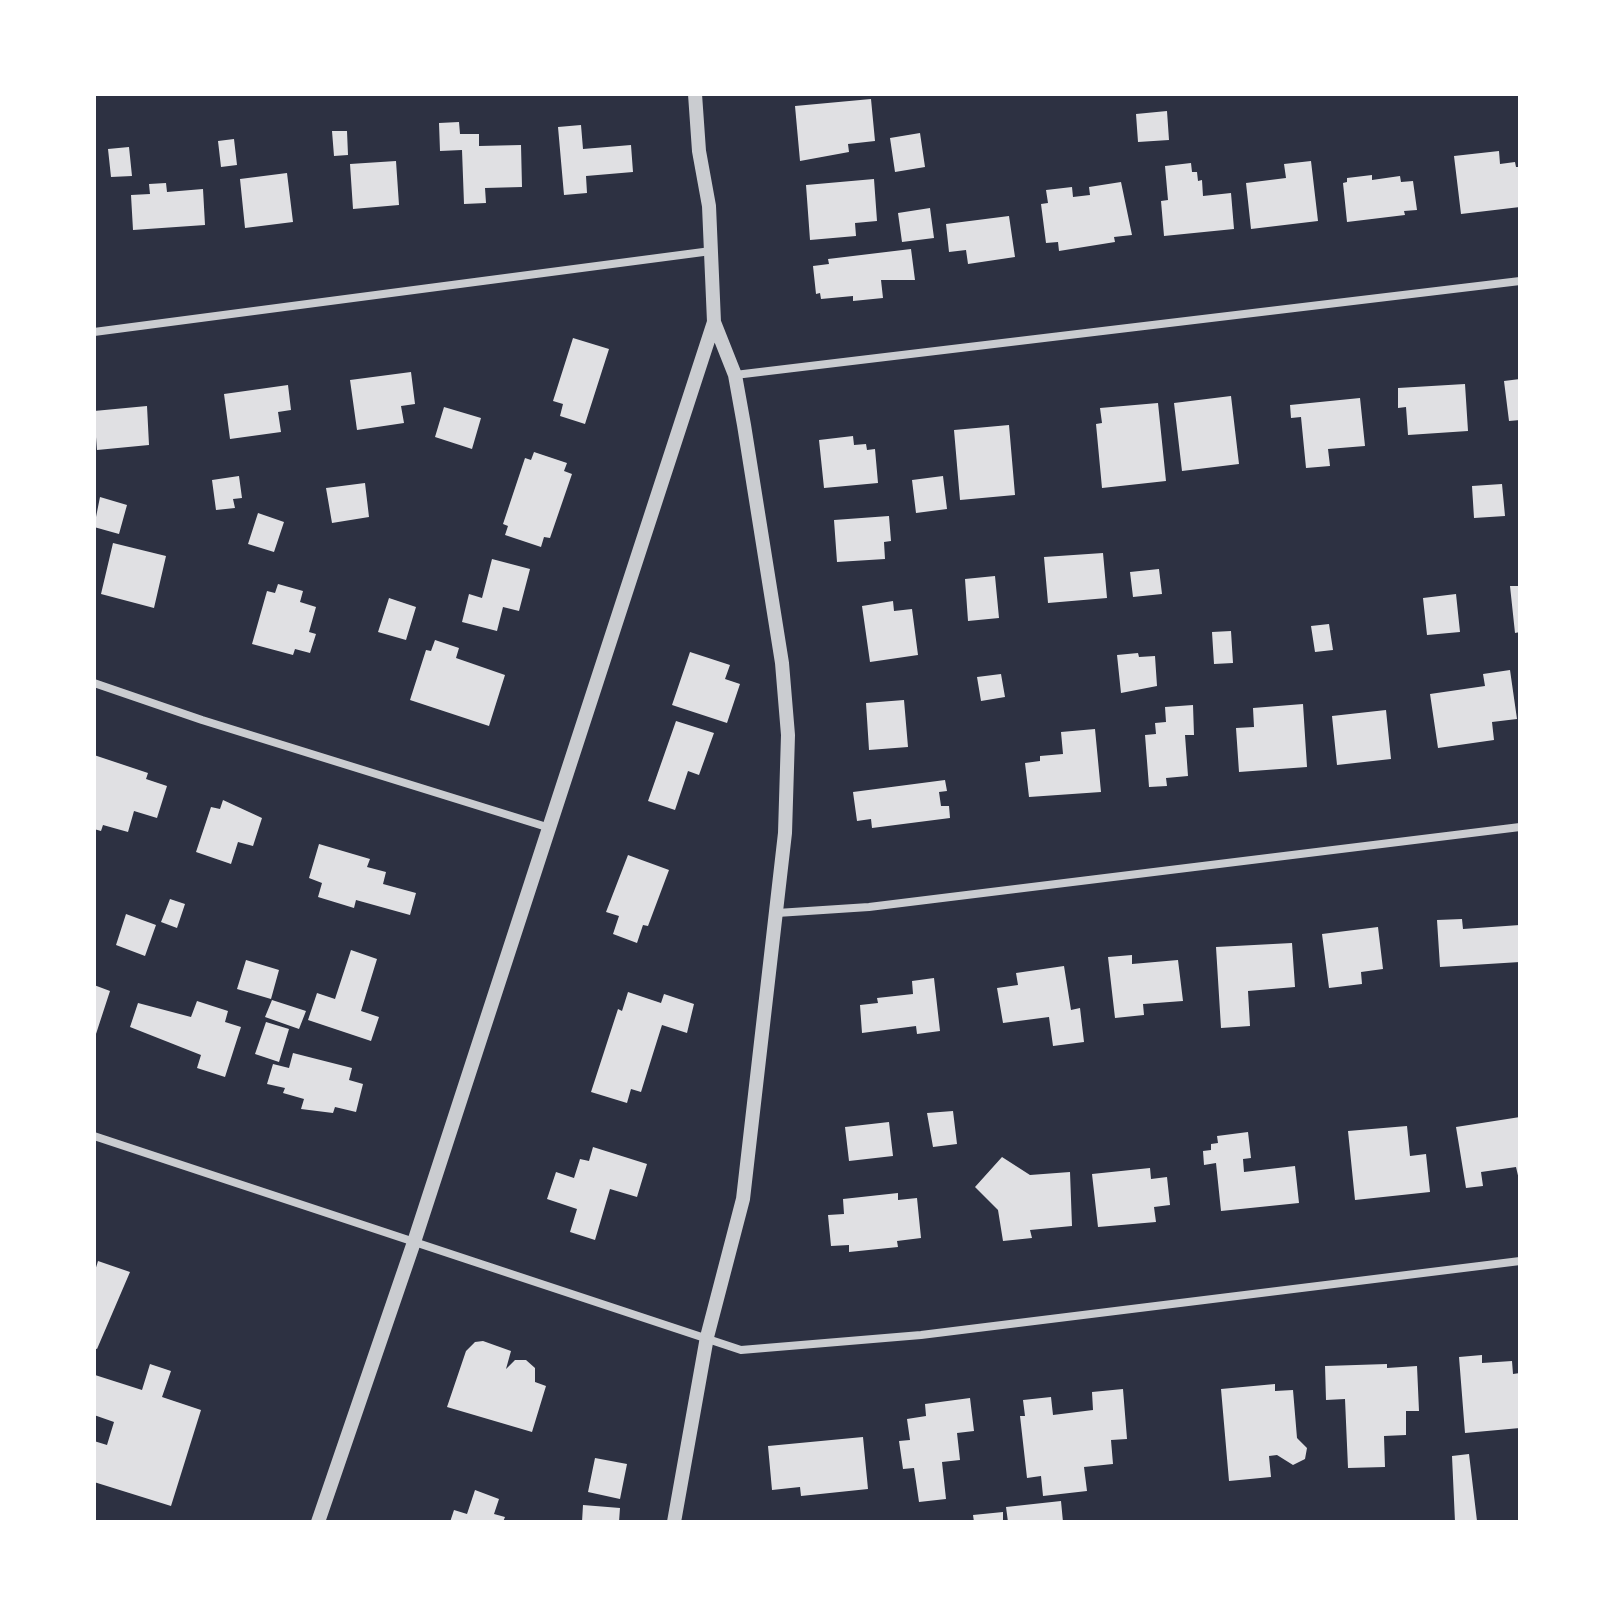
<!DOCTYPE html>
<html>
<head>
<meta charset="utf-8">
<style>
  body { margin:0 }
  #map { position:relative; width:1614px; height:1616px; overflow:hidden; background:#2d3142; font-family:"Sofia Sans Condensed",sans-serif }
  canvas { display:block }
  .frame { position:absolute; inset:0; border:96px solid #fff; pointer-events:none }
</style>
</head>
<body>
<div id="map">
<canvas width="1614" height="1616"></canvas>
<div class="frame"></div>
</div>
<script>
const c = document.querySelector('canvas').getContext('2d');
c.lineJoin = 'round';
function fillPath(path, color) {
  c.fillStyle = color;
  c.fill(path, 'evenodd');
}
function strokePath(path, color, width, dash) {
  c.strokeStyle = color;
  c.lineWidth = width;
  c.lineCap = dash ? 'butt' : 'round';
  c.setLineDash(dash || []);
  c.stroke(path);
}
fillPath(new Path2D(`
  M871,99L875,141L848,144L849,152L800,161L795,106Z
  M1167,111L1169,140L1138,142L1136,114Z
  M459,122L460,134H479V146L521,145L522,187L485,188L486,203L464,204L462,150L440,151L439,123Z
  M581,125L583,149L631,145L633,172L586,176L587,193L564,195L558,127Z
  M332,131H347L348,155L334,156Z
  M920,133L925,167L895,172L890,138Z
  M234,139L237,165L221,167L218,141Z
  M129,147L132,176L111,177L108,149Z
  M1499,151L1500,164L1515,162L1516,167H1520V207L1461,214L1454,156Z
  M396,161L399,205L353,209L350,164Z
  M1311,161L1318,221L1251,229L1246,183L1286,178L1284,164Z
  M1191,163L1192,172H1197L1198,181L1202,180L1203,196L1231,193L1234,229L1164,236L1161,201L1168,200L1165,166Z
  M287,173L293,222L245,228L240,179Z
  M1372,175V180L1400,176L1401,182L1413,181L1417,210L1404,211L1405,215L1347,222L1343,183L1347,182V178Z
  M874,179L877,221L855,223L856,236L810,240L806,185Z
  M1121,182L1132,235L1114,237L1115,242L1059,251L1058,242L1046,243L1041,204L1048,203L1046,190L1072,187L1073,197L1090,195L1089,187Z
  M166,183L167,192L203,189L205,225L133,230L131,195L150,194L149,184Z
  M930,208L934,238L902,242L898,213Z
  M1009,216L1015,257L968,264L966,250L949,252L946,224Z
  M911,249L915,280H881L883,298L853,301V296L821,299L820,293L816,294L813,266L829,264L828,259Z
  M573,338L609,349L585,424L560,416L563,404L553,401Z
  M411,372L415,404L401,406L404,423L357,430L350,380Z
  M1520,379V420L1509,421L1504,381Z
  M1465,384L1468,431L1408,435L1406,407L1398,408V388Z
  M288,385L291,410L278,412L281,432L230,439L224,394Z
  M1231,396L1239,464L1182,471L1174,403Z
  M1360,398L1365,446L1328,449L1330,466L1306,468L1301,417L1291,418L1290,405Z
  M1158,403L1166,481L1102,488L1096,424L1102,423L1100,408Z
  M147,406L149,445L97,450L94,411Z
  M444,407L481,418L472,449L435,437Z
  M1009,425L1015,495L960,500L954,430Z
  M853,436L854,445L866,444L867,450L875,449L878,483L824,488L819,440Z
  M534,452L567,463L564,471L572,474L550,538L544,537L541,547L505,535L508,526L503,524L525,458L531,460Z
  M239,476L242,498L233,499L235,508L216,510L212,480Z
  M943,476L947,509L916,513L912,480Z
  M365,483L369,517L332,523L326,488Z
  M1502,484L1505,516L1474,518L1472,486Z
  M100,497L127,505L119,534L94,527Z
  M258,513L284,522L274,552L248,544Z
  M889,516L891,541L884,542L885,559L837,562L834,520Z
  M113,543L166,556L154,608L101,594Z
  M1103,553L1107,598L1048,603L1044,557Z
  M492,559L530,569L519,611L503,607L497,631L462,622L469,594L482,598Z
  M1159,569L1162,594L1133,597L1130,572Z
  M995,576L999,618L968,621L965,579Z
  M278,584L303,591L300,602L316,607L309,632L316,634L310,653L295,649L293,655L252,644L267,591L275,593Z
  M1510,586H1520V632L1515,633Z
  M1456,594L1460,632L1427,635L1423,598Z
  M389,598L416,607L406,640L378,632Z
  M893,601L894,611L912,609L918,655L870,662L862,606Z
  M1329,624L1333,650L1315,652L1311,626Z
  M1231,631L1233,663L1214,664L1212,632Z
  M435,640L459,648L456,658L505,675L489,726L410,700L426,650L431,651Z
  M690,652L730,665L725,679L740,684L727,723L672,705Z
  M1138,653L1139,657L1155,656L1157,686L1121,693L1117,655Z
  M1510,670L1517,719L1492,722L1494,740L1438,748L1430,694L1485,686L1483,674Z
  M1001,674L1005,697L981,701L977,677Z
  M904,700L908,747L869,750L866,703Z
  M1303,704L1307,767L1239,772L1236,728L1254,727L1253,708Z
  M1193,705L1194,735H1185L1188,776L1166,778L1167,786L1149,787L1145,735L1156,734L1155,723L1166,722L1165,707Z
  M1386,710L1391,759L1337,765L1332,716Z
  M676,721L714,733L699,775L688,771L675,810L648,801Z
  M1095,729L1101,792L1029,797L1025,763L1040,761V756L1063,754L1061,732Z
  M94,755L148,773L146,779L167,786L157,818L134,811L128,832L103,825L101,831L94,829Z
  M945,780L947,791L939,792L941,806H949L950,818L872,828L871,819L857,821L853,792Z
  M223,800L262,818L253,846L238,842L231,864L196,852L211,807L220,809Z
  M319,844L370,859L367,867L386,872L383,884L416,893L410,915L356,900L354,908L318,897L322,883L309,878Z
  M628,855L669,870L648,926L643,925L637,943L613,934L619,916L606,912Z
  M170,899L185,904L177,928L161,922Z
  M126,914L156,925L145,956L116,945Z
  M1462,919L1463,929L1520,925V962L1440,967L1437,920Z
  M1378,927L1383,969L1361,972L1362,984L1329,988L1322,934Z
  M1292,943L1295,987L1248,991L1250,1026L1221,1028L1216,947Z
  M351,950L377,959L361,1011L379,1017L371,1041L308,1020L317,993L335,999Z
  M1132,955V964L1178,960L1183,1001L1143,1004L1144,1015L1115,1018L1108,957Z
  M246,960L279,970L271,999L237,989Z
  M1064,966L1071,1010L1080,1008L1084,1042L1053,1046L1049,1017L1003,1023L997,988L1018,985L1016,973Z
  M934,978L940,1031L917,1034L916,1026L862,1033L860,1005L878,1003L877,998L913,994L912,981Z
  M94,985L110,991L95,1037H94Z
  M628,992L661,1003L664,994L694,1004L687,1033L662,1025L641,1092L631,1089L627,1103L591,1092L618,1009L622,1011Z
  M272,1000L306,1011L299,1029L265,1017Z
  M197,1001L228,1011L225,1022L241,1027L225,1077L197,1068L201,1055L130,1027L138,1003L191,1017Z
  M266,1022L289,1029L279,1062L255,1054Z
  M293,1053L352,1068L349,1080L363,1084L356,1112L335,1107L333,1113L301,1109L304,1099L283,1093L285,1088L267,1084L273,1064L289,1068Z
  M953,1111L957,1144L933,1147L927,1113Z
  M1520,1117V1184L1516,1167L1481,1172L1483,1186L1466,1188L1456,1127Z
  M889,1122L893,1156L849,1161L845,1127Z
  M1407,1126L1410,1156L1426,1154L1430,1192L1355,1200L1348,1131Z
  M1248,1132L1251,1158L1243,1159L1244,1172L1295,1166L1299,1203L1221,1211L1216,1163L1204,1165L1203,1151L1211,1150V1144L1218,1143L1217,1136Z
  M593,1147L647,1164L637,1197L610,1189L595,1240L570,1232L577,1209L547,1199L556,1172L574,1178L580,1159L589,1161Z
  M1002,1157L1030,1175L1070,1172L1072,1226L1030,1230L1032,1238L1003,1241L998,1210L975,1187Z
  M1150,1168L1151,1179L1167,1177L1170,1205L1154,1207L1156,1222L1098,1227L1092,1174Z
  M898,1193V1200L917,1198L921,1238L897,1241L898,1247L849,1252V1245L831,1246L828,1215L844,1214L843,1199Z
  M98,1261L130,1272L97,1349L94,1348V1274Z
  M483,1341L511,1351L506,1369L515,1360H526L535,1368V1382L546,1386L532,1432L447,1407L466,1351L475,1342Z
  M1482,1355V1363L1512,1361L1513,1374L1520,1373V1428L1465,1433L1459,1357Z
  M150,1364L171,1371L162,1397L201,1410L171,1506L94,1482V1441L107,1445L114,1422L94,1415L95,1375L142,1390Z
  M1387,1364V1368L1417,1366L1419,1411H1406V1435L1384,1436L1385,1467L1348,1468L1345,1399L1326,1400L1325,1366Z
  M1275,1384V1391L1293,1390L1297,1438L1307,1448L1305,1459L1293,1465L1277,1455L1269,1456L1271,1477L1229,1481L1221,1389Z
  M1123,1389L1127,1439L1111,1440L1113,1464L1084,1467L1087,1491L1043,1496L1041,1476L1027,1478L1020,1416H1025L1023,1400L1051,1397L1053,1415L1093,1410L1092,1392Z
  M970,1398L974,1431L957,1433L960,1460L942,1462L946,1499L919,1502L914,1468L903,1469L899,1441L910,1440L907,1419L926,1416L925,1404Z
  M863,1437L868,1489L801,1496L800,1487L772,1490L768,1446Z
  M1469,1454L1477,1521L1455,1522L1452,1456Z
  M595,1458L627,1464L620,1499L588,1492Z
  M475,1490L499,1499L494,1514L505,1517L503,1522H450L454,1510L467,1514Z
  M1061,1501L1063,1522H1008L1006,1507Z
  M583,1505L620,1508L619,1522H582Z
  M1003,1512V1522H974L973,1515Z`), '#e0e0e3');
strokePath(new Path2D(`
  M94,332L711,251
  M735,375L1520,281
  M94,683L202,720L550,828
  M777,913L869,907L1520,827
  M94,1136L741,1350L921,1335L1520,1261`), '#caccd0', 8);
strokePath(new Path2D(`
  M318,1522L414,1242L714,322
  M674,1522L707,1337L743,1199L785,833L788,735L782,663L744,425L735,375L714,322L709,206L699,151L695,94`), '#caccd0', 14);
</script>
</body>
</html>
